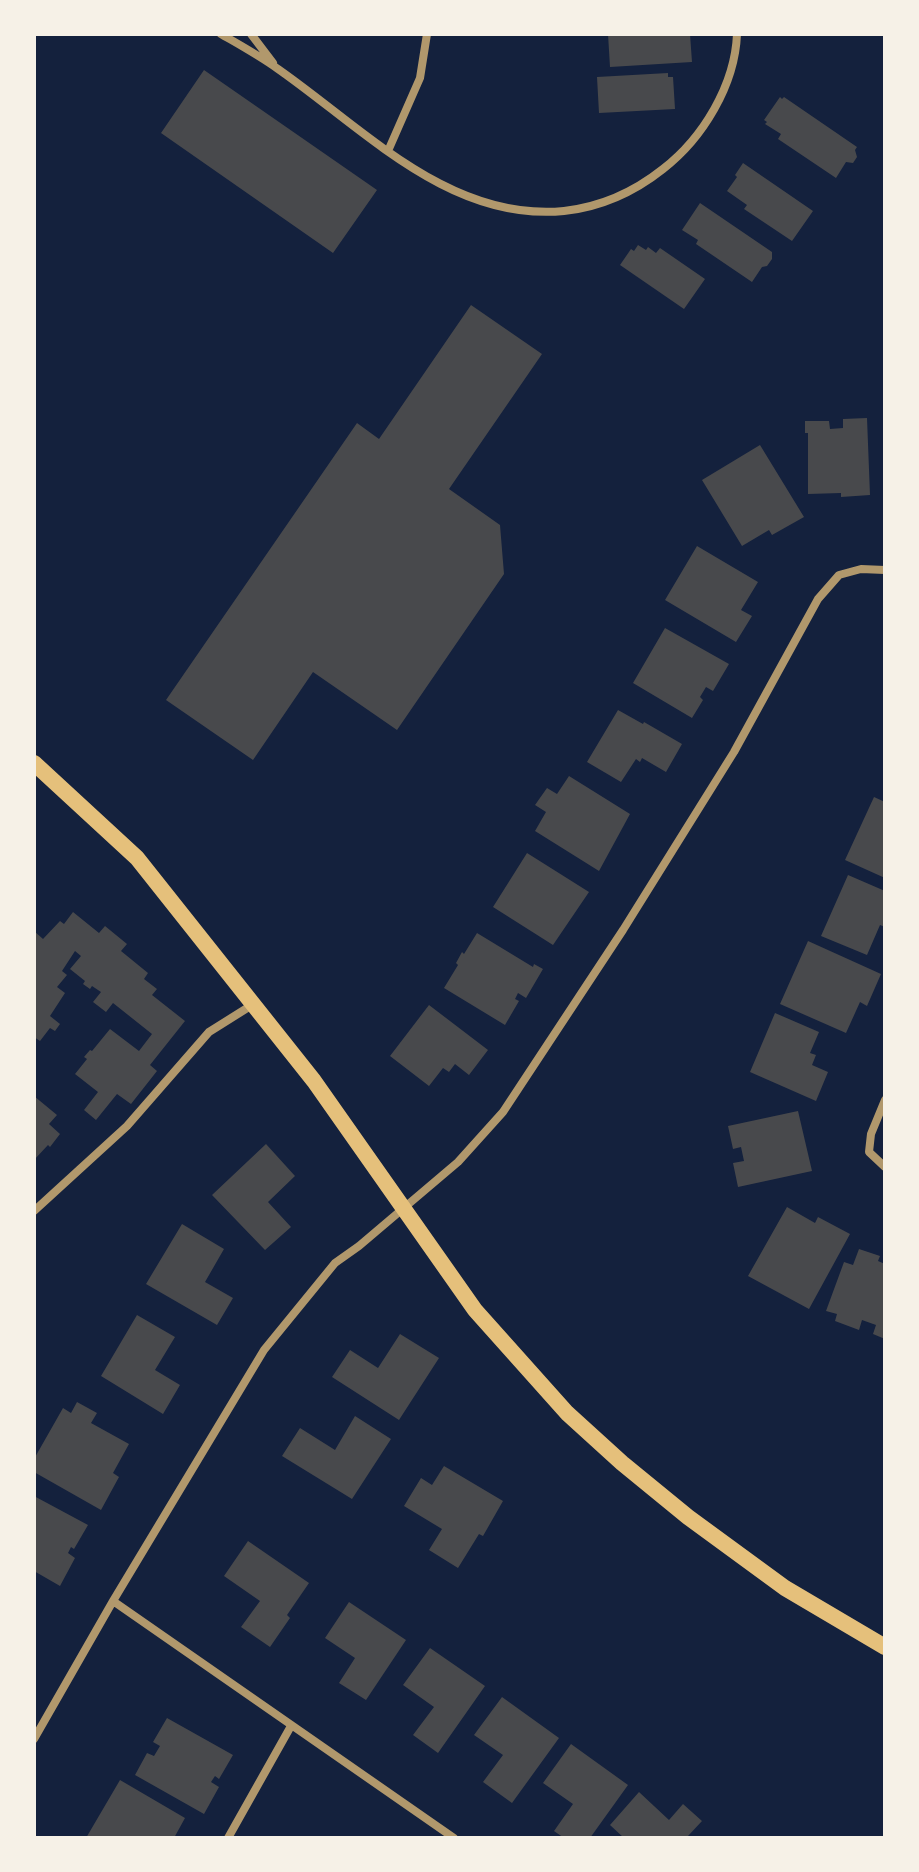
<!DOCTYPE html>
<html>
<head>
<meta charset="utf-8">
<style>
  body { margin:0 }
  #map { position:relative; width:919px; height:1872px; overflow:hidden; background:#14213d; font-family:Commissioner,sans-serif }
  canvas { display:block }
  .frame { position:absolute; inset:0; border:36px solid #f6f1e7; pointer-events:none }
</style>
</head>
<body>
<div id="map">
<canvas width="919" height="1872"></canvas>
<div class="frame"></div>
</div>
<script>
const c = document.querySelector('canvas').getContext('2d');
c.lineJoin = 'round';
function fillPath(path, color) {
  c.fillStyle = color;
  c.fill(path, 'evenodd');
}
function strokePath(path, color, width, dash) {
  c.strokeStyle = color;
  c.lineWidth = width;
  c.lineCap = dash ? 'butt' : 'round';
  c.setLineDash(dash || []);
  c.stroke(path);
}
fillPath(new Path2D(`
  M608,34H690L692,62L610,67Z
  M204,70L377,190L333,253L161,133Z
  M668,73V77H673L675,109L599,113L597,77Z
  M780,97L782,99L784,97L857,147L855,150L857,157L853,163L846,162L836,178L778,139L781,134L765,124L767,122L764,120Z
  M743,163L813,211L792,241L744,209L747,205L727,191L737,177L735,175Z
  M700,203L772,252V259L767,266L762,267L752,282L696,244L698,240L682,230Z
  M638,245L646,250L648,247L656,253L660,248L705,279L684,309L620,265L631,249L634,251Z
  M471,305L542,354L449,489L500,525L504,574L397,730L313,672L253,760L166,700L357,423L379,439Z
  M867,418L870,495L841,497V493L808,494V433H805V421H829L830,429L843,428V419Z
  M760,445L804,517L772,535L769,530L742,546L702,480Z
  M697,546L758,582L741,610L752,616L736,642L665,600Z
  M665,628L729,664L713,691L706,687L700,697L703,700L692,718L633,683Z
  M618,710L643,724L644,722L682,744L666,772L642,758L640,762L636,759L621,782L587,762Z
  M569,776L630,814L599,871L535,831L546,812L535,805L547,788L557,794Z
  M874,797L885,802V878L845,860Z
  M527,853L589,892L553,945L493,907Z
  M848,875L885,891V927L880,925L867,955L821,936Z
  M73,912L99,933L105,926L127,944L121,951L148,973L144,979L157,989L152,995L185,1021L150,1065L157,1071L131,1104L117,1094L96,1120L84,1110L98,1092L75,1074L87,1059L84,1057L90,1050L92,1051L110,1029L139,1051L152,1034L113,1003L106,1012L93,1002L101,992L92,986L90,989L83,984L85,981L70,969L81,956L75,951L62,971L67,975L57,987L65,993L50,1016L60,1024L55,1031L50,1028L40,1041L34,1037V931L43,939L60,921L64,924Z
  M477,933L533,967L534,964L543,969L526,998L518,993L515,999L519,1001L505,1025L444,988L458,965L456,963L462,952L464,954Z
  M808,941L881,974L867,1006L860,1002L846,1033L780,1004Z
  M429,1005L488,1050L469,1075L455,1064L449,1072L443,1068L429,1086L390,1056Z
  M775,1013L819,1032L810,1053L816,1055L812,1065L828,1072L816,1101L750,1072Z
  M34,1096L57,1115L49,1124L60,1134L50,1147L48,1145L34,1160Z
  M798,1111L812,1171L738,1187L733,1163L744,1161L741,1147L733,1149L728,1126Z
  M266,1144L295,1176L268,1202L291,1227L265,1250L212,1195Z
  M787,1207L815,1223L818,1217L850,1234L809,1309L748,1276Z
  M182,1224L224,1249L205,1282L233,1298L217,1325L146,1284Z
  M859,1249L880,1256L878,1261L885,1264V1339L873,1334L876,1325L862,1320L859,1330L835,1321L837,1314L826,1311L844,1262L853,1265Z
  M137,1315L175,1337L155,1370L180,1385L163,1414L101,1376Z
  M400,1334L439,1358L399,1420L332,1377L350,1350L378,1368Z
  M77,1402L97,1413L91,1423L129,1444L113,1473L119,1477L101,1510L34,1472V1459L63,1408L71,1413Z
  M355,1416L391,1439L352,1499L282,1456L300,1428L335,1450Z
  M444,1466L503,1501L483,1536L479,1534L458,1568L429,1550L442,1529L404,1506L421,1478L432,1485Z
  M34,1496L88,1525L74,1549L71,1547L68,1553L75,1558L60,1586L34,1571Z
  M248,1541L309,1583L287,1615L290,1618L270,1647L241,1627L260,1601L224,1576Z
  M349,1602L406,1640L366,1700L339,1683L355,1658L325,1638Z
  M430,1648L485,1686L438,1753L413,1735L434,1707L403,1685Z
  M502,1697L559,1738L512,1803L483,1782L503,1755L474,1735Z
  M167,1718L233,1755L219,1779L215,1776L211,1782L219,1787L204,1814L135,1775L147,1753L154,1756L160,1746L153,1742Z
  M571,1744L628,1785L590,1838H564L554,1831L573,1804L543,1783Z
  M120,1780L185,1818L174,1838H86Z
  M639,1792L669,1820L683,1804L702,1821L688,1836L690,1838H624L610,1825Z`), '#48494c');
strokePath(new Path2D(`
  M221,34C240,45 260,56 278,69C364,129 450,222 564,211C601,207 634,192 663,169C703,138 735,85 737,34
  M251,34L273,63
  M388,151L420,78L427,34
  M885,1100L871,1134L869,1152L885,1167
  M34,1211L127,1126L209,1032L252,1005
  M113,1601L454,1838
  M34,1739L113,1601L264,1350L335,1263L359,1246L458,1162L503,1112L623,930L734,752L818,599L839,575L861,569L885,570
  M228,1838L291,1726`), '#b1986c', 8);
strokePath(new Path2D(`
  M34,763L137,858L314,1081L475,1310L567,1413L622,1463L688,1517L785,1588L885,1647`), '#e5c07b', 16);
</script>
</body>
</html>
